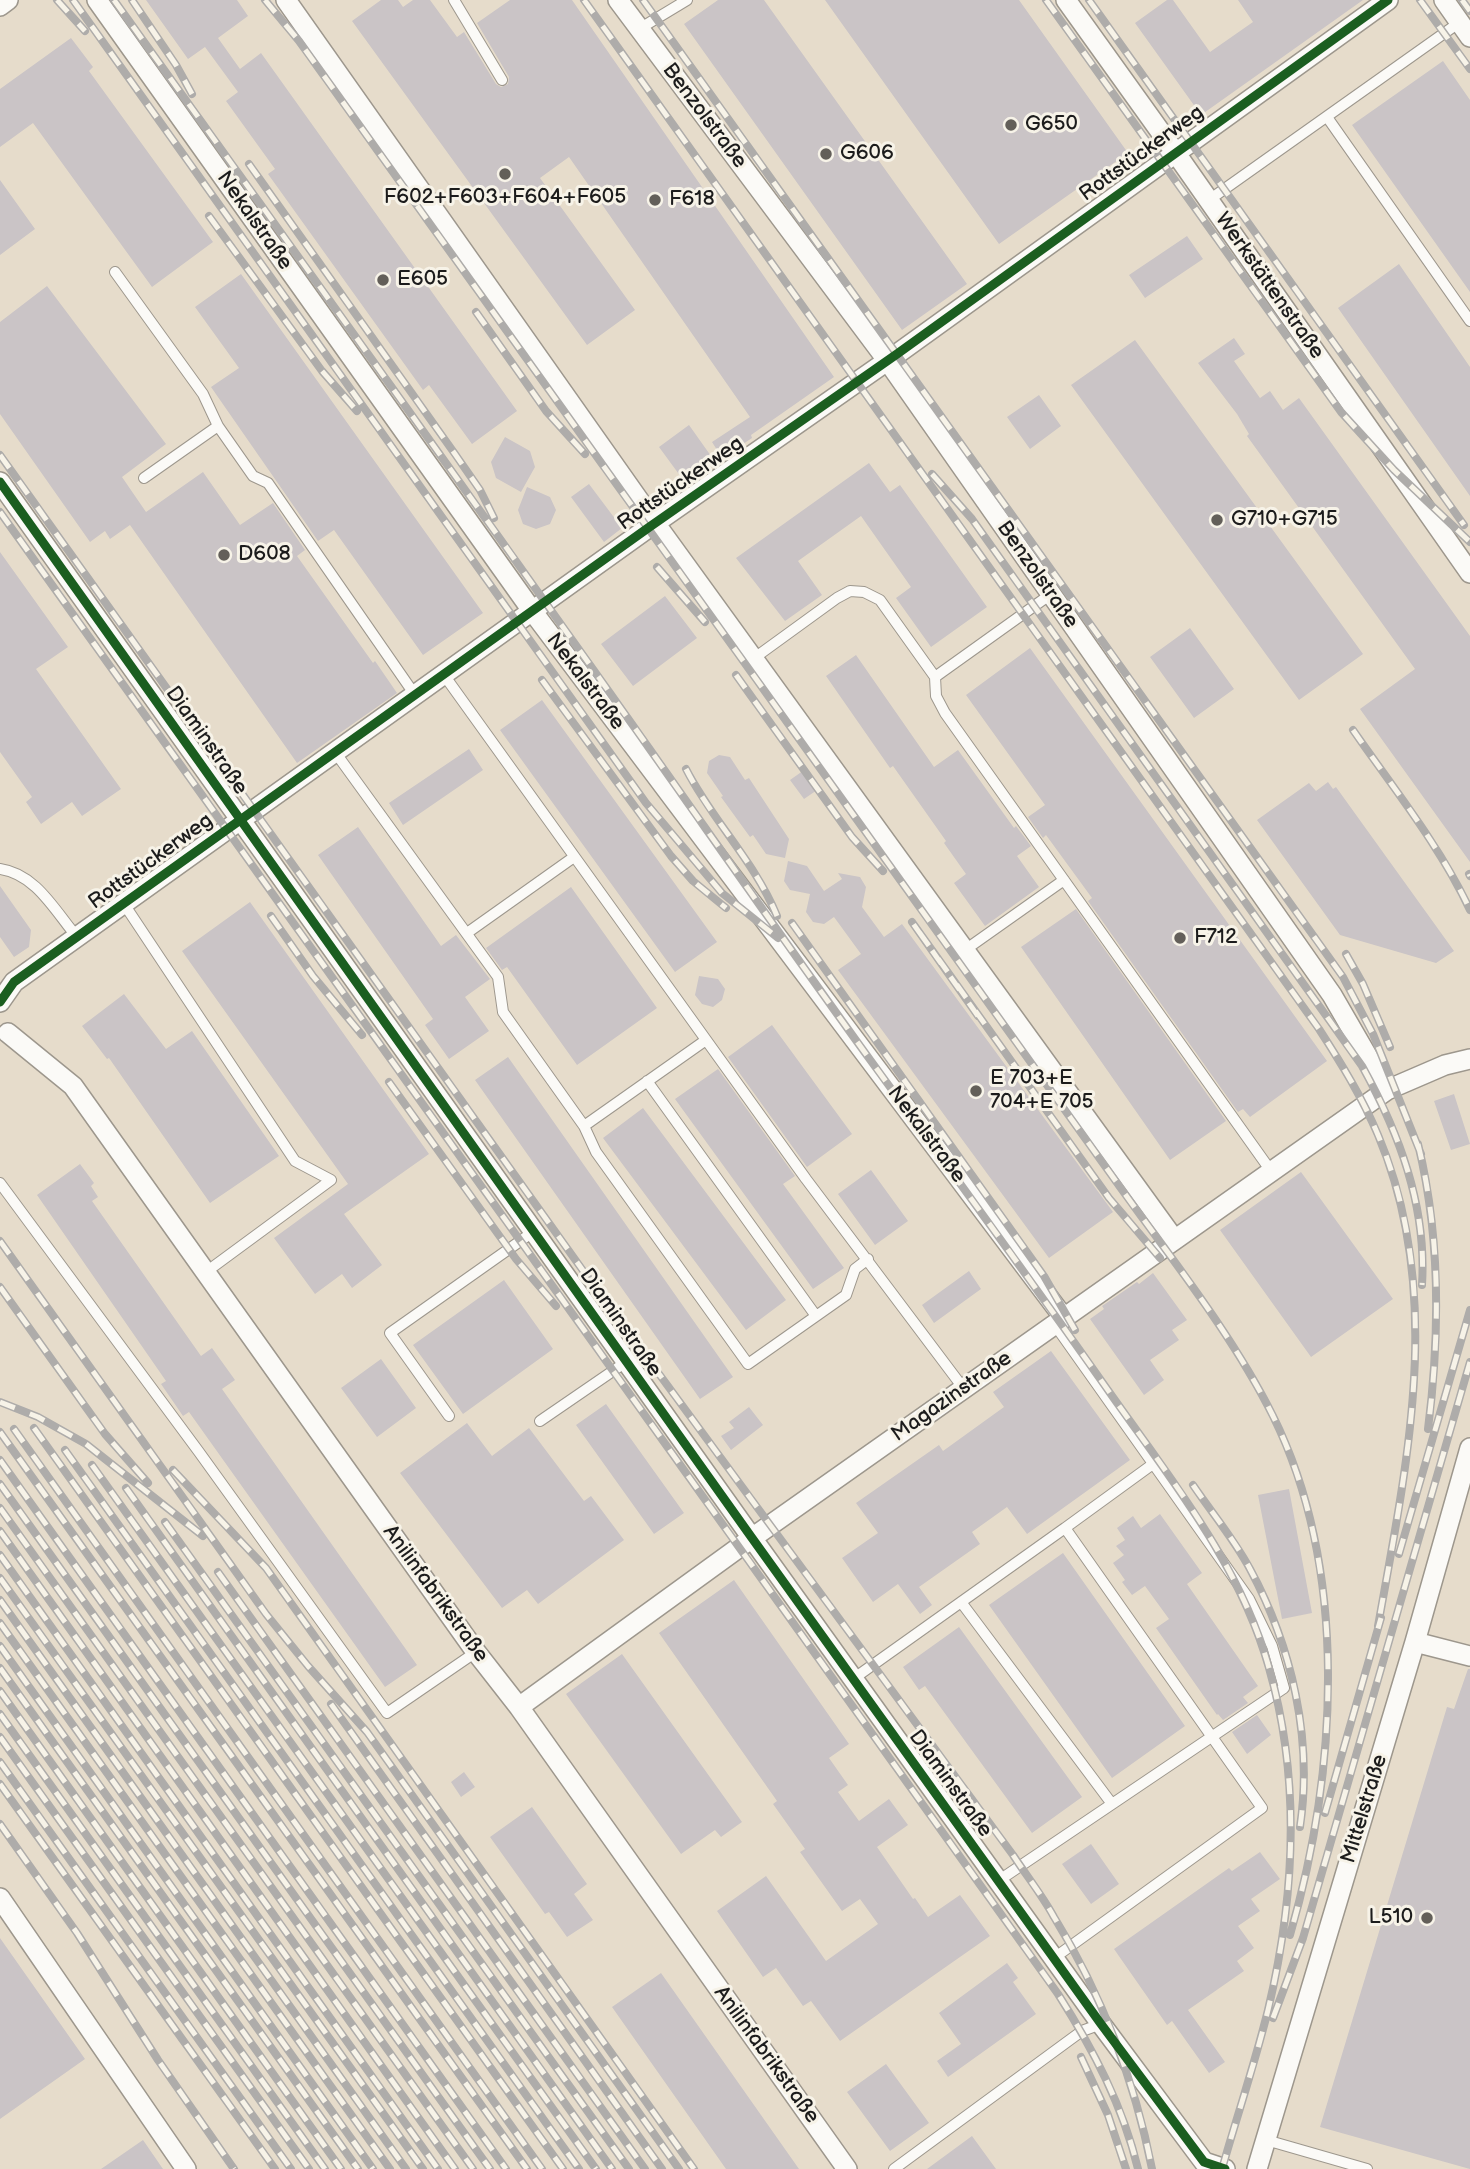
<!DOCTYPE html>
<html>
<head>
<meta charset="utf-8">
<style>
  body { margin:0 }
  canvas { display:block; background:#e6dccb }
</style>
</head>
<body>
<canvas width="1470" height="2169"></canvas>
<script>
const c = document.querySelector('canvas').getContext('2d');
c.lineJoin = 'round';
function fillPath(path, color) {
  c.fillStyle = color;
  c.fill(path, 'evenodd');
}
function strokePath(path, color, width, dash) {
  c.strokeStyle = color;
  c.lineWidth = width;
  c.lineCap = dash ? 'butt' : 'round';
  c.setLineDash(dash || []);
  c.stroke(path);
}
function label(font, color, halo, rows, align = 'center') {
  c.font = font + ' "Balsamiq Sans",sans-serif';
  c.lineWidth = 6;
  c.setLineDash([]);
  c.textBaseline = 'middle';
  c.strokeStyle = halo;
  c.fillStyle = color;
  for (const [text, x, y, turn = 0] of rows) {
    c.save();
    c.translate(x, y);
    c.rotate((+turn || 0) * Math.PI / 180);
    c.textAlign = isNaN(turn) ? turn : align;
    if (halo) c.strokeText(text, 0, 0);
    c.fillText(text, 0, 0);
    c.restore();
  }
}
fillPath(new Path2D(`
  M146,0H237L248,16L218,38L240,69L261,53L517,411L472,444L429,385L423,390L268,174L275,169L226,101L238,92L205,47L188,59Z
  M381,0H398L403,7L413,0H430L457,37L464,32L496,84L501,87L508,84L509,77L477,23L510,0H572L834,377L751,435L752,438L722,458L712,442L750,417L569,157L540,178L635,310L587,345L352,21Z
  M718,0H764L967,284L902,330L684,24Z
  M825,0H1019L1128,153L999,244Z
  M1167,0H1173L1210,52L1253,22L1238,0H1363L1201,115L1135,23Z
  M71,38L93,67L89,71L213,242L152,287L33,123L0,147V89Z
  M1443,61L1470,100V292L1352,125Z
  M0,180L35,229L0,255Z
  M1187,236L1203,259L1145,298L1129,275Z
  M1399,264L1470,367V496L1338,308Z
  M241,274L483,613L423,655L334,530L318,541L211,387L239,368L195,307Z
  M47,286L166,444L122,477L146,512L203,472L240,525L273,503L305,550L297,556L373,663L375,661L397,693L297,763L130,525L110,539L105,531L90,542L0,414V322Z
  M1234,338L1245,354L1234,361L1260,398L1270,391L1283,410L1299,398L1470,636V862L1360,709L1415,669L1247,436L1249,434L1237,414L1198,363Z
  M1135,340L1363,654L1299,700L1071,385Z
  M1039,395L1061,426L1030,449L1007,417Z
  M689,425L711,456L681,477L659,447Z
  M505,437L530,451L535,467L521,492L496,478L491,462Z
  M869,463L890,492L900,485L987,607L931,647L896,598L911,587L861,516L798,561L822,595L785,621L736,558Z
  M589,484L622,528L604,542L571,497Z
  M527,487L550,497L556,510L550,524L536,529L523,524L518,510Z
  M0,552L68,647L36,669L121,789L82,816L72,802L41,824L26,802L32,797L0,752Z
  M665,596L697,638L633,686L601,644Z
  M1190,628L1234,689L1194,718L1150,657Z
  M1030,648L1327,1061L1250,1117L1243,1109L1238,1112L1088,901L1092,898L1046,835L1043,838L1028,817L1045,805L966,695Z
  M856,655L934,767L958,750L1014,828L1016,826L1031,846L1017,856L1039,887L985,926L954,883L966,874L944,843L946,841L893,766L890,768L826,676Z
  M542,700L717,942L675,972L500,730Z
  M469,749L483,770L403,825L389,803Z
  M719,755L730,757L745,780L749,778L789,839L785,858L766,854L753,835L750,837L721,797L723,796L707,773L709,761Z
  M807,768L820,788L804,799L790,780Z
  M1328,782L1333,789L1336,787L1454,951L1436,963L1340,935L1257,820L1309,783L1316,791Z
  M358,827L441,946L456,935L490,979L465,997L489,1031L449,1059L425,1025L433,1019L318,855Z
  M788,861L807,866L824,891L842,879L838,873L860,877L866,887L862,907L884,937L902,924L1113,1212L1049,1258L838,970L861,954L834,917L824,924L813,922L806,912L810,894L790,890L784,881Z
  M0,886L31,930L29,947L14,957L0,937Z
  M571,887L657,1008L577,1065L507,967L502,970L486,948Z
  M250,902L429,1154L344,1214L382,1265L352,1288L342,1274L315,1294L274,1238L348,1184L182,951Z
  M1076,909L1226,1121L1170,1160L1021,947Z
  M699,976L718,979L725,989L722,1000L713,1007L702,1004L695,995Z
  M124,994L166,1049L192,1031L279,1156L210,1203L109,1058L107,1059L82,1026Z
  M772,1025L852,1134L807,1167L728,1057Z
  M508,1057L733,1377L700,1399L475,1080Z
  M718,1069L795,1176L783,1184L844,1268L813,1289L675,1099Z
  M1454,1094L1470,1144L1451,1150L1434,1101Z
  M643,1108L786,1300L746,1330L603,1138Z
  M80,1164L94,1183L91,1186L98,1197L92,1201L201,1356L212,1348L235,1380L222,1389L417,1665L385,1687L189,1412L183,1416L161,1384L166,1381L37,1195Z
  M871,1170L908,1221L875,1245L838,1194Z
  M1301,1172L1393,1299L1311,1357L1220,1230Z
  M969,1271L981,1289L934,1323L922,1305Z
  M1153,1273L1187,1320L1172,1330L1179,1340L1150,1360L1164,1380L1144,1395L1090,1319L1104,1309L1102,1306L1137,1282L1139,1284Z
  M504,1280L553,1349L463,1414L413,1345Z
  M1051,1351L1130,1460L1027,1534L1007,1507L972,1532L980,1544L919,1587L932,1605L920,1614L898,1584L873,1602L842,1558L878,1533L856,1503L939,1445L943,1451L1004,1407L993,1392Z
  M381,1359L416,1408L377,1437L341,1388Z
  M606,1404L684,1513L654,1534L576,1425Z
  M749,1407L763,1425L731,1450L721,1436L734,1428L729,1422Z
  M467,1423L492,1456L529,1428L584,1501L591,1496L624,1540L538,1604L527,1590L502,1608L400,1473Z
  M1289,1489L1312,1613L1282,1619L1258,1495Z
  M1160,1514L1202,1573L1187,1584L1258,1686L1243,1697L1248,1703L1223,1720L1218,1714L1217,1715L1156,1628L1169,1619L1145,1586L1132,1595L1122,1582L1125,1580L1113,1563L1124,1555L1116,1546L1125,1540L1117,1528L1133,1516L1141,1528Z
  M1063,1553L1185,1726L1112,1778L989,1605Z
  M734,1580L849,1744L829,1758L848,1785L838,1792L859,1821L889,1799L908,1825L877,1847L913,1899L915,1898L928,1917L960,1895L990,1936L840,2041L811,2001L803,2006L776,1968L763,1977L717,1911L766,1876L826,1961L878,1924L860,1899L842,1911L800,1852L805,1849L773,1804L777,1801L659,1633Z
  M959,1627L1082,1797L1032,1833L925,1686L919,1690L903,1667Z
  M622,1654L742,1822L721,1837L715,1830L681,1854L566,1694Z
  M1468,1669H1470V2169L1320,2127L1447,1707L1454,1709Z
  M1257,1715L1271,1735L1247,1754L1232,1732Z
  M464,1772L475,1787L461,1797L451,1782Z
  M532,1807L587,1884L574,1894L593,1920L567,1937L549,1912L545,1914L490,1837Z
  M1091,1844L1119,1884L1091,1904L1062,1864Z
  M1260,1852L1280,1879L1251,1899L1260,1911L1238,1926L1254,1948L1237,1961L1244,1971L1188,2010L1225,2062L1209,2073L1172,2021L1167,2025L1114,1949L1229,1868L1232,1871Z
  M0,1938L85,2059L0,2119Z
  M1007,1963L1018,1978L1013,1982L1036,2014L948,2077L937,2061L961,2044L939,2013Z
  M661,1973L799,2169H726L612,2007Z
  M886,2064L929,2123L890,2151L847,2092Z
  M972,2136L996,2169H927Z
  M143,2140L163,2169H101Z`), '#cac4c6');
const service = new Path2D(`
  M454,0L502,80
  M639,29L687,0
  M1327,117L1470,321
  M1209,200L1460,22
  M115,272L203,394L218,426L253,476L268,483L415,695
  M144,478L218,426
  M1051,594L935,677L936,696L945,713L1271,1171
  M753,659L837,598L850,591L864,592L880,600L935,677
  M444,675L806,1179L964,1389
  M335,752L498,977L503,1012L584,1126L706,1040
  M0,869C36,874 55,911 77,937
  M124,904L295,1161L331,1180L206,1272
  M467,933L574,857
  M965,950L1064,880
  M647,1081L816,1316
  M584,1126L596,1152L748,1364L846,1295L855,1269L868,1259
  M0,1183L199,1452L387,1713L476,1652
  M449,1416L390,1333L533,1232
  M540,1421L626,1362
  M961,1602L1112,1804
  M853,1679L1065,1528
  M998,1881L1284,1688L1272,1646L1249,1599L1055,1325
  M1054,1958L1262,1808L1065,1528L1153,1464
  M1266,2140L1367,2169
  M894,2169L1071,2039L1082,2031L1101,2024`);
const minor = new Path2D(`
  M97,0L533,612L1064,1318
  M286,0L655,523L1174,1239
  M618,0L887,360L1332,995L1387,1090
  M1066,0L1175,152L1470,573
  M1444,0L1470,37
  M0,6L8,0
  M0,482L752,1538L1101,2024L1204,2162L1225,2169
  M0,1002L14,982L648,528L897,354L1388,0
  M8,1033L73,1086L476,1652L519,1707L847,2169
  M1415,1642L1470,1656
  M519,1707L752,1538L1387,1090L1445,1065L1470,1059
  M0,1898L186,2169
  M1257,2169L1415,1642L1470,1448`);
strokePath(service, '#9d978d', 12);
strokePath(minor, '#9d978d', 22);
strokePath(service, '#fbfaf7', 10);
strokePath(minor, '#fbfaf7', 19);
const rail = new Path2D(`
  M57,0L85,31
  M73,0L646,803L722,893L778,938
  M114,0C278,228 442,457 605,686C694,811 781,937 871,1061C952,1172 1032,1282 1110,1393C1172,1481 1240,1564 1269,1668C1301,1780 1295,1897 1268,2010C1255,2063 1237,2116 1222,2169
  M132,0L176,65L192,94
  M265,0L299,41L1120,1187C1173,1261 1232,1334 1273,1416C1350,1572 1337,1773 1290,1935
  M584,0L1319,1029C1341,1063 1362,1097 1378,1135C1445,1294 1407,1463 1378,1626
  M643,0L1343,977L1373,1034L1421,1154
  M1046,0L1341,412L1394,470L1470,542
  M1089,0L1464,525
  M1420,0L1470,69
  M1462,0L1470,11
  M249,164L455,454L480,490L494,518
  M209,216L322,371L357,411
  M476,312L546,411L585,454
  M0,455L584,1272L1013,1855C1026,1875 1042,1895 1054,1917C1101,1993 1135,2081 1152,2169
  M932,474L972,519L1362,1066C1399,1133 1427,1206 1422,1285
  M0,512L1058,1994C1093,2049 1123,2106 1138,2169
  M657,567L705,622
  M736,675L852,837L883,871
  M542,680L671,856L693,881L726,908
  M1353,730C1394,789 1440,846 1470,910
  M686,769C712,820 755,862 777,916
  M1469,874L1470,876
  M271,916L313,976L362,1035
  M792,923L1044,1276L1075,1330
  M1346,954L1363,984L1390,1047
  M978,1016L912,922L1109,1198L1160,1258
  M389,1082L516,1259L556,1306
  M1418,1144C1441,1238 1440,1334 1428,1429
  M0,1241L266,1614L308,1666L367,1732L679,2169
  M0,1287L105,1434L148,1483
  M0,1402L38,1417L86,1444L203,1536
  M34,1428L563,2169
  M14,1429L542,2169
  M0,1432L527,2169
  M65,1450L579,2169
  M0,1460L506,2169
  M92,1465L596,2169
  M173,1470L266,1568L694,2169
  M0,1484L490,2169
  M1193,1485C1212,1513 1234,1539 1250,1569C1292,1647 1313,1739 1300,1827
  M126,1488L612,2169
  M0,1508L473,2169
  M165,1522L629,2169
  M0,1531L455,2169
  M1399,1554L1470,1310
  M0,1555L438,2169
  M218,1572L645,2169
  M0,1578L423,2169
  M0,1600L406,2169
  M0,1623L390,2169
  M0,1646L373,2169
  M0,1668L358,2169
  M0,1691L341,2169
  M331,1704L662,2169
  M0,1714L325,2169
  M0,1737L309,2169
  M0,1762L291,2169
  M0,1784L275,2169
  M1325,1813L1381,1618
  M0,1824L77,1933L158,2060L234,2169
  M1273,2018L1303,1938L1470,1362
  M1081,2057L1108,2115L1126,2169`);
strokePath(rail, '#aeacaa', 8);
strokePath(rail, '#f7f3e8', 5, [16]);
strokePath(new Path2D(`
  M0,482L752,1538L1101,2024L1204,2162L1225,2169
  M0,1002L14,982L648,528L897,354L1388,0`), '#1b5e20', 9);
for (const [x, y, r, color] of [
  [1011,125,7,"#635f59"],
  [826,154,7,"#635f59"],
  [505,174,7,"#635f59"],
  [655,200,7,"#635f59"],
  [383,280,7,"#635f59"],
  [1217,520,7,"#635f59"],
  [224,555,7,"#635f59"],
  [1180,938,7,"#635f59"],
  [976,1091,7,"#635f59"],
  [1427,1918,7,"#635f59"]
]) {
  const dot = new Path2D();
  dot.arc(x, y, r, 0, 2 * Math.PI);
  c.fillStyle = color;
  c.fill(dot);
  strokePath(dot, '#f7f3e8', 2.5);
}
label('21px', '#1c1c1c', '#f7f3e8', [
  ["Benzolstraße",704,116,53],
  ["Rottstückerweg",1142,154,-36],
  ["Nekalstraße",254,221,55],
  ["Werkstättenstraße",1269,286,55],
  ["Rottstückerweg",681,484,-35],
  ["Benzolstraße",1037,575,55],
  ["Nekalstraße",585,682,53],
  ["Diaminstraße",206,741,55],
  ["Rottstückerweg",151,862,-36],
  ["Nekalstraße",926,1135,53],
  ["Diaminstraße",620,1323,55],
  ["Magazinstraße",952,1397,-35],
  ["Anilinfabrikstraße",435,1594,54],
  ["Diaminstraße",950,1784,54],
  ["Mittelstraße",1365,1809,-73],
  ["Anilinfabrikstraße",766,2055,54]
]);
label('21px', '#1c1c1c', '#f7f3e8', [
  ["G650",1025,125],
  ["G606",840,154],
  ["F602+F603+F604+F605",505,198,"center"],
  ["F618",669,200],
  ["E605",397,280],
  ["G710+G715",1231,520],
  ["D608",238,555],
  ["F712",1194,938],
  ["E 703+E",990,1079],
  ["704+E 705",990,1103],
  ["L510",1413,1918,"right"]
], 'left');
</script>
</body>
</html>
